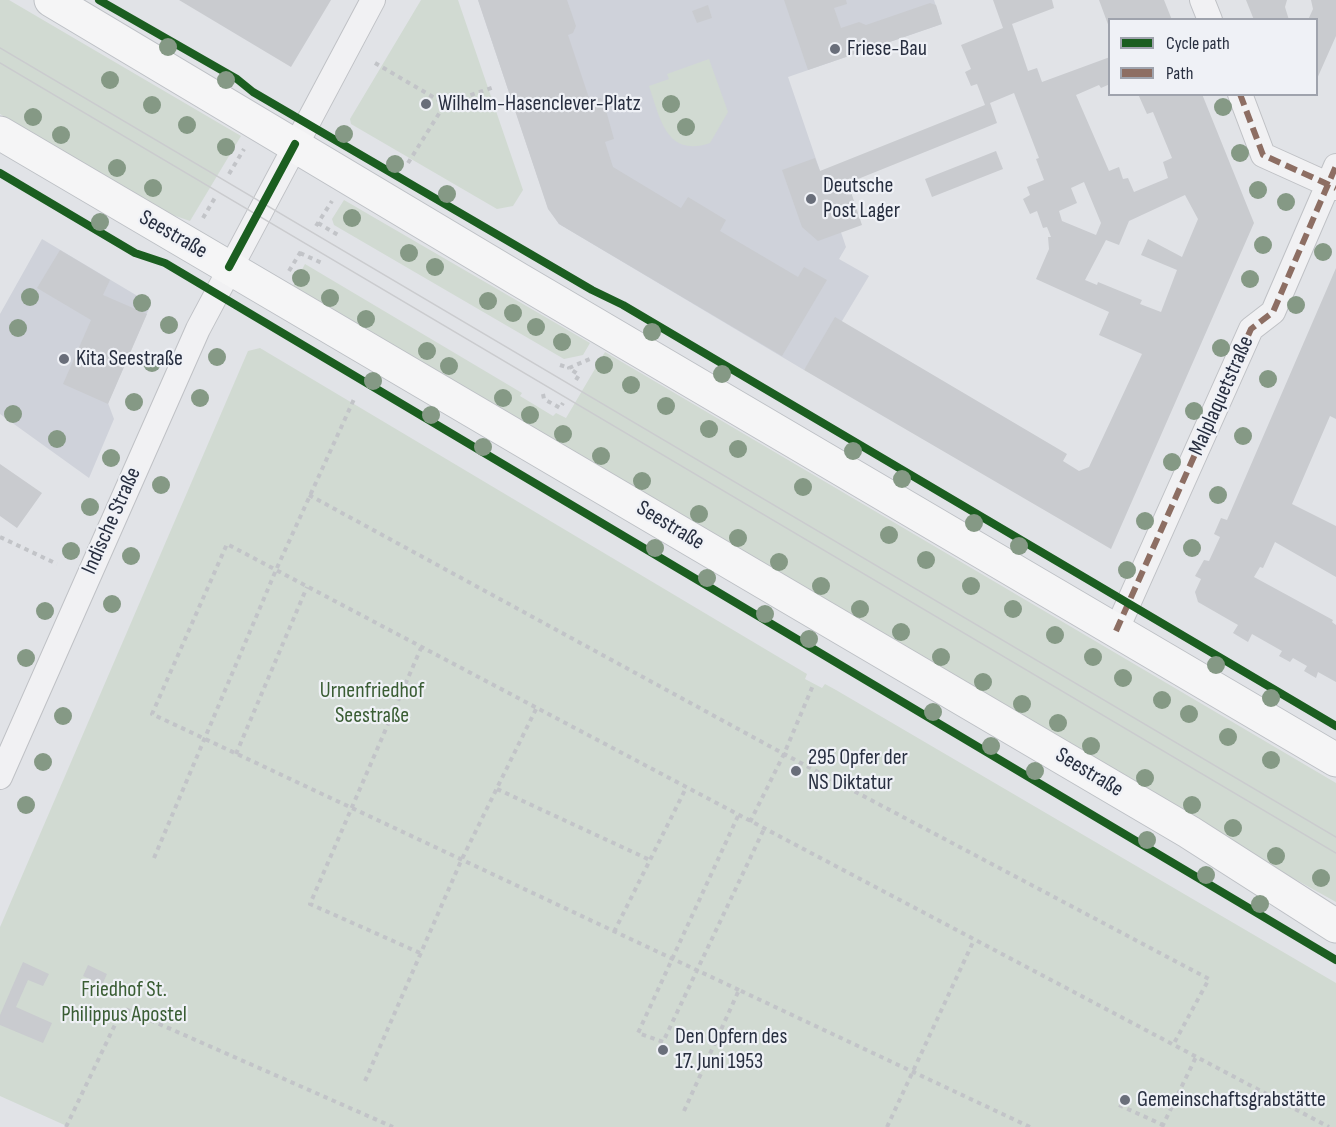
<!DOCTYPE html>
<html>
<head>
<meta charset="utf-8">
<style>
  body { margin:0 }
  #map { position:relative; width:1336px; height:1127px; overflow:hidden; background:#e1e3e7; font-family:"Sofia Sans Condensed",sans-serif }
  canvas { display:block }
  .legend { position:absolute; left:1108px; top:18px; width:210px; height:78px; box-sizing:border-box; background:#eff1f6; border:2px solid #9fa3ad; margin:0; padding:8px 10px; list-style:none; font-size:18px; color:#282f40 }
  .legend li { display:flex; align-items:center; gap:12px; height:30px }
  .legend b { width:30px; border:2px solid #9fa3ad }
</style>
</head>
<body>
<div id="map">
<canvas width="1336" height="1127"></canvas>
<ul class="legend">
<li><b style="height:8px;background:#1b5e20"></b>Cycle path</li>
<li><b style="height:8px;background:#8d6e63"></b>Path</li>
</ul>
</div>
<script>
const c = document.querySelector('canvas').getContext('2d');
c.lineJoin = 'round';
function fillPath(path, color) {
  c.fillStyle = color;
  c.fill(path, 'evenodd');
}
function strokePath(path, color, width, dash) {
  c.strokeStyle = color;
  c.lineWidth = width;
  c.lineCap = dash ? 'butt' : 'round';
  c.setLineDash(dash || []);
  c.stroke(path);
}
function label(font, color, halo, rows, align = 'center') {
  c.font = font + ' "Sofia Sans Condensed",sans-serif';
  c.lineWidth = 4.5;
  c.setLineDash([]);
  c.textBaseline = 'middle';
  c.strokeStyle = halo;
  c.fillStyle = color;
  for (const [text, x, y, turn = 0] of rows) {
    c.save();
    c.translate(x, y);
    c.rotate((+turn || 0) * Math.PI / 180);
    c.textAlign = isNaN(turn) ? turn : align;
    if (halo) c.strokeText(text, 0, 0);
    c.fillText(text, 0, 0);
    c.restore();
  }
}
fillPath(new Path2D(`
  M478,0H934L942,24L788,77L846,247L839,259L869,276L842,321L804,370L559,224L548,208Z
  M42,239L151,304L108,403L114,419L89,478L0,414V314Z`), '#cfd2da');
fillPath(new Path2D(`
  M0,0H9L241,136L190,221L170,214L0,114Z
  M421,0H458L523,190L513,206L497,209L351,124L350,119Z
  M709,59L728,112L710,143C666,158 660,118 649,86L669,79L667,74Z
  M344,200L590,343L583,355L564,359L334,225L332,219Z
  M305,264L522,393L520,396L553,416L556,413L566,418L605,352L1336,783V902L1255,857L292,288Z
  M260,348L807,674L805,679L822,688L825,684L836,690L1336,983V1127H69L0,1096V927L248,351Z`), '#d1dad2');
fillPath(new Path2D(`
  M179,0H331L291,67Z
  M478,0H567L576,26L573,33L568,35L590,101L601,98L607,114L614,139L605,142L613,167L681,208L688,197L726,220L720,231L798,277L804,267L827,280L782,356L559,224L548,209Z
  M784,0H846L847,4L834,8L841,28L859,22L866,25L930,3L936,5L942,24L808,70Z
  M993,0H1052L1054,8L1012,24L1028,71L1037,68L1042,82L1110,57V84L1101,88L1099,85L1076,95L1109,171L1119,167L1123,179L1128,178L1134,192L1168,178L1163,162L1172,158L1153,112L1147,114L1138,94H1202L1254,223L1111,549L804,370L835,317L1067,454L1063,461L1079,471L1089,467L1142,354L1099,335L1109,312L1036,279L1049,249L1048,237H1051L1047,227L1043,228L1037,211L1030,214L1023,199L1030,195L1027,187L1044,180L1036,159L1039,158L1014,93L990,103L997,123L848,183L862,225L818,241L802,227L782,170L815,158L820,171L985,105L977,84L971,86L965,72L971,69L961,45L1003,28ZM1084,182L1101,223L1096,235L1062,221L1059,211L1077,203L1071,188ZM1185,195L1198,219L1182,257L1148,239L1141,255L1177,270L1161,312L1140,304L1142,300L1098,282L1097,285L1085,280L1106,240L1119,245L1129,221Z
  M1099,0H1164L1172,20H1110L1109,27Z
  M1246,0H1287L1285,7L1289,20H1254Z
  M1311,0H1336V36L1316,81V20H1308L1313,9Z
  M708,5L712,18L697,23L692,11Z
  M996,151L1003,169L932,197L925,179Z
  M60,250L110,280L103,295L147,314L108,404L63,384L91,320L37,288Z
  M1336,268V419L1330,416L1292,504L1336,526V577L1275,542L1263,568L1260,567L1254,577L1333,620L1332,622L1336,625V682L1318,672L1316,678L1304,671L1307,666L1293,658L1290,662L1279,656L1282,651L1252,634L1248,642L1233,633L1238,625L1198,602L1195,592L1201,579L1195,576L1204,560L1209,561L1220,537L1214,534L1221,518L1227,520Z
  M0,464L42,493L17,528L0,516Z
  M23,962L49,974L43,986L28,980L16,1007L52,1023L43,1043L0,1025V1015Z
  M88,965L107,974L102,985L83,976Z`), '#c9cbcf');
const minor = new Path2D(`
  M1202,0L1210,20
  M1240,94L1263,155L1336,188
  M1116,631L1251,329L1273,312L1336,166
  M0,777L198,329L373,0`);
const primary = new Path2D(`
  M51,0L518,279L1336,760
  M0,133L1189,832L1336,926`);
strokePath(minor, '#bfc1c5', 26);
strokePath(primary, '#bdc0c5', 35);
strokePath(new Path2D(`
  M375,63L445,104L494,87
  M408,163L445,104
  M229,174L244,149
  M203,218L216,196
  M318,223L338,235
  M316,226L332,201
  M300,253L322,263
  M289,271L303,248
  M560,365L569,368
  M576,380L579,375L569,368L592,358
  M543,394L544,399L560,408L563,403
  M309,495L784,754L1209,979L1173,1045
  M0,537L57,564
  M236,754L307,587
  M497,789L650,860
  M738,816L638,1033L663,1042L764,829
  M750,822L784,754L814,683
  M154,858L276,570L355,397
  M614,932L686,788
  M420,953L310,904L421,648
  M739,990L152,714L227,544L1329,1127
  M365,1081L461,861L536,709
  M1119,1105L1163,1125
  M684,1111L739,990L1030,1127
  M66,1127L123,1008L393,1127
  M887,1127L974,940
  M1162,1127L1196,1057`), '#c2c4c8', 4, [4.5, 4.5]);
strokePath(minor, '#f1f1f3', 24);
strokePath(primary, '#f5f5f6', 33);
strokePath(new Path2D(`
  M0,48L1336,837
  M0,63L1336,853`), '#cacbce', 1.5);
strokePath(new Path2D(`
  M1240,94L1263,155L1336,188
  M1116,631L1251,329L1273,312L1336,166`), '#8d6e63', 6, [12, 6]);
strokePath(new Path2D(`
  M99,0L237,79L253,92L592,290L623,305L1336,726
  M0,173L135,253L165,263L1336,960
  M229,267L295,144`), '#1b5e20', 8);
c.fillStyle = '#859985';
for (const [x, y] of [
  [168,47],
  [110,80],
  [226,80],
  [671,104],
  [152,105],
  [1223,107],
  [33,117],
  [187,125],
  [686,127],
  [344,134],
  [61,135],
  [226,147],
  [1240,153],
  [395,164],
  [117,168],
  [153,188],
  [1258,190],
  [447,194],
  [1286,202],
  [352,218],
  [100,222],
  [1263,245],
  [1323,252],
  [409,253],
  [435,267],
  [301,278],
  [1250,279],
  [30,297],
  [330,298],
  [488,301],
  [142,303],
  [1296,305],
  [513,313],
  [366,319],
  [169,325],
  [536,327],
  [18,328],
  [652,332],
  [562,342],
  [1221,348],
  [427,351],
  [217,357],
  [152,363],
  [604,365],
  [449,366],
  [722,374],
  [1268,379],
  [373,381],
  [631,385],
  [200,398],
  [503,398],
  [134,402],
  [666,406],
  [1194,411],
  [13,414],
  [431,415],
  [530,415],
  [709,429],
  [563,434],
  [1243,436],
  [57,439],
  [483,447],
  [738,449],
  [853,451],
  [601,456],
  [111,458],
  [1172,462],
  [902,479],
  [642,481],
  [161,485],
  [803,487],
  [1218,495],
  [90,507],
  [699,514],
  [1145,521],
  [974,523],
  [889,535],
  [738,538],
  [1019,546],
  [655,548],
  [1192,548],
  [71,551],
  [131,556],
  [926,560],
  [779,562],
  [1127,570],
  [707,578],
  [821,586],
  [971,586],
  [112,604],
  [860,609],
  [1013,609],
  [45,611],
  [765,614],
  [901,632],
  [1055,635],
  [809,639],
  [941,657],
  [1093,657],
  [26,658],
  [1216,665],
  [1123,678],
  [983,682],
  [1271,698],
  [1162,700],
  [1022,704],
  [933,712],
  [1189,714],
  [63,716],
  [1058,723],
  [1228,737],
  [991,746],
  [1091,746],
  [1271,760],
  [43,762],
  [1035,771],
  [1145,778],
  [26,805],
  [1192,805],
  [1233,828],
  [1147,840],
  [1276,856],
  [1206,875],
  [1321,878],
  [1260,904]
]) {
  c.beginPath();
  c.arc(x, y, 9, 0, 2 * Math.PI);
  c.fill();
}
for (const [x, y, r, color] of [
  [835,49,6,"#696e7a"],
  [426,104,6,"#696e7a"],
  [811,199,6,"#696e7a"],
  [64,359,6,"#696e7a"],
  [796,771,6,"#696e7a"],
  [663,1050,6,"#696e7a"],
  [1125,1100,6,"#696e7a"]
]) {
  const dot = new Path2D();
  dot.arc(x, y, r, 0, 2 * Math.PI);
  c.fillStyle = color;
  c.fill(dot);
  strokePath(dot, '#eff1f6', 2);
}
label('22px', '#282f40', '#eff1f6', [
  ["Friese-Bau",847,49],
  ["Wilhelm-Hasenclever-Platz",438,104],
  ["Deutsche",823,186],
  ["Post Lager",823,211],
  ["Kita Seestraße",76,359],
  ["295 Opfer der",808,758],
  ["NS Diktatur",808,783],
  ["Den Opfern des",675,1037],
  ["17. Juni 1953",675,1062],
  ["Gemeinschaftsgrabstätte",1137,1100]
], 'left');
label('22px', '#282f40', '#eff1f6', [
  ["Seestraße",173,235,30],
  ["Malplaquetstraße",1222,396,-66],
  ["Indische Straße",112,521,-66],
  ["Seestraße",670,526,31],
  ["Seestraße",1089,773,31]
]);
label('22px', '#3a5d34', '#eff1f6', [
  ["Urnenfriedhof",372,691],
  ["Seestraße",372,716],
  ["Friedhof St.",124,990],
  ["Philippus Apostel",124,1015]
]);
</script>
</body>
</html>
